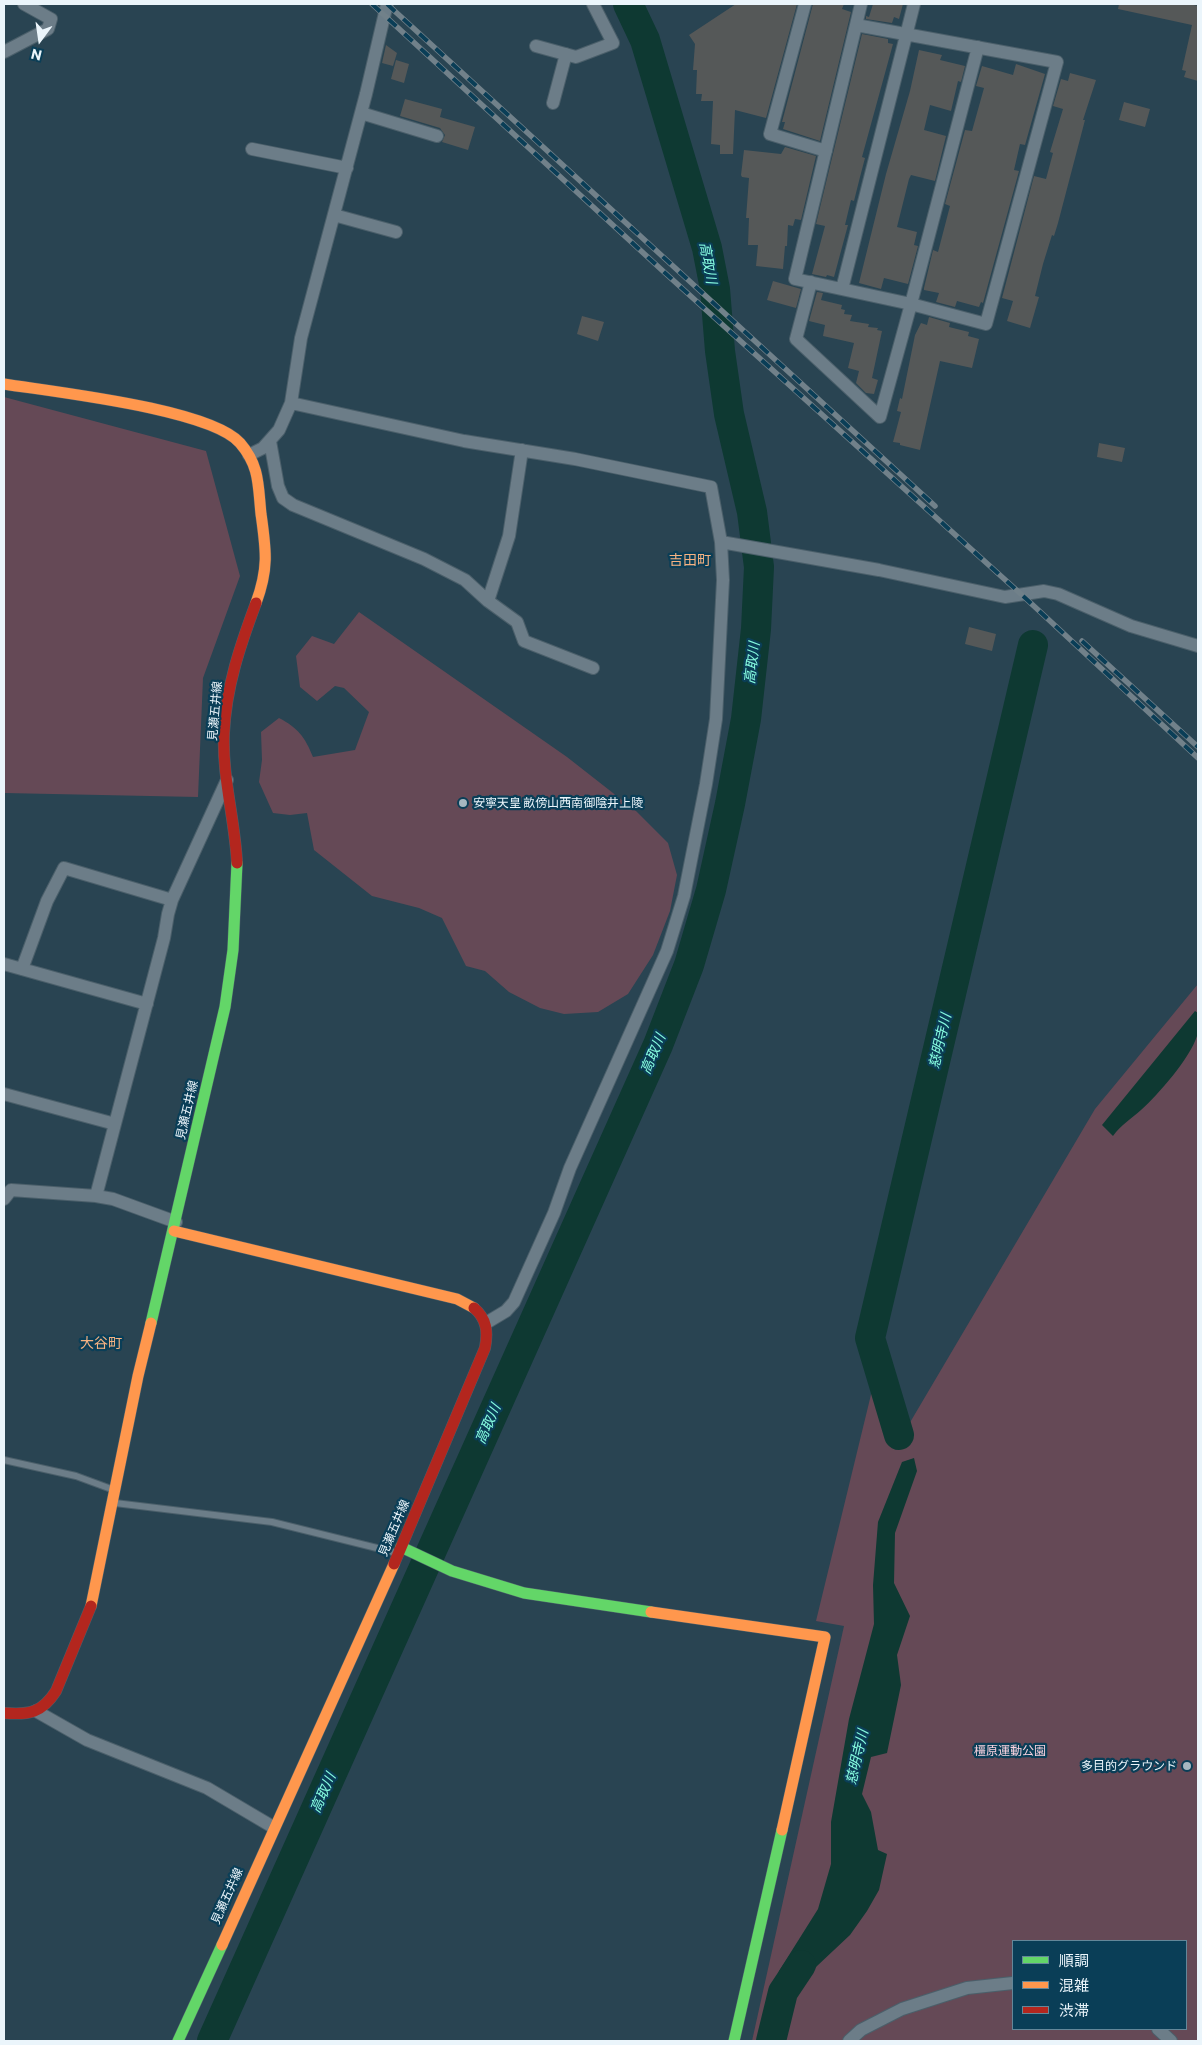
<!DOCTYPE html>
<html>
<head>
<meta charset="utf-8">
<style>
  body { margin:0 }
  #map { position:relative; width:1202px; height:2045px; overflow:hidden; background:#294452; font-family:Commissioner,"Noto Sans JP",sans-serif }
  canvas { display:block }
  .frame { position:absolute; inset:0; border:5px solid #ebf5fb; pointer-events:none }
  .legend { position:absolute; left:1012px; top:1940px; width:175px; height:90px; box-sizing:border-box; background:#0a3e57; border:1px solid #648799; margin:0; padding:6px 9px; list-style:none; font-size:15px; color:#ebf5fb }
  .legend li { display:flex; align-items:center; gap:10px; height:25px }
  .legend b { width:25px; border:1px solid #648799 }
  .north { position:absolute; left:15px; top:15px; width:50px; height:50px; -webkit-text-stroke:4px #0a3e57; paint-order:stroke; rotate:194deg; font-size:14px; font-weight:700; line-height:20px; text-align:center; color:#ebf5fb }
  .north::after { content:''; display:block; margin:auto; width:18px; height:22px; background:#ebf5fb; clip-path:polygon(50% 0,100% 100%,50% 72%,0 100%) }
</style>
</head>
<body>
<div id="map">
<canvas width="1202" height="2045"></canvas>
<div class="frame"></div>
<ul class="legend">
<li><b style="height:6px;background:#63d668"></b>順調</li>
<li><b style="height:6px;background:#ff974d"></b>混雑</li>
<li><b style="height:6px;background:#b3261e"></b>渋滞</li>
</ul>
<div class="north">N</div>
</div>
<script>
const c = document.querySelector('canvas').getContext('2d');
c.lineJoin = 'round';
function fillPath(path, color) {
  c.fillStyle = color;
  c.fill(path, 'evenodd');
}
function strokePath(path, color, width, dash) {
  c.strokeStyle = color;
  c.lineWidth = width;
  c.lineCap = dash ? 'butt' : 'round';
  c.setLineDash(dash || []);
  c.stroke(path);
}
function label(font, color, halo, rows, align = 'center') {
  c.font = font + ' Commissioner,"Noto Sans JP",sans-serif';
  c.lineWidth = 4.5;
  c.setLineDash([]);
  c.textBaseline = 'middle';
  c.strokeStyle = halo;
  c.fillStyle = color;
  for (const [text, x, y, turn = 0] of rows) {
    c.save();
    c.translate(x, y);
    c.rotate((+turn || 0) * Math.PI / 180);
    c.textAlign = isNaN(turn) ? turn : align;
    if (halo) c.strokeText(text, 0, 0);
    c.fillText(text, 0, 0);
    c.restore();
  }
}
fillPath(new Path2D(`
  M4,397L206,451L240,576L203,678L198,797L4,793Z
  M359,612L567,757L636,811L668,843L677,875L670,911L653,955L628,994L598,1012L564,1014L540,1008L509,992L485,971L466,966L442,918L419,908L372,896L314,850L307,813L290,815L273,813L259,782L262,760L261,732L279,718C298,728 305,737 313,757L355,750L369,712L344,688L335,686L317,701L300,687L296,656L312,636L334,644Z
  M1198,984V2041H752L844,1626L816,1621L876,1374L894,1445L902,1436L1095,1109ZM1013,1941H1186V2029H1013Z`), '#654956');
fillPath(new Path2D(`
  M1195,1011L1198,1013C1198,1020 1200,1030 1197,1036C1190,1058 1158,1095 1141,1110C1131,1119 1121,1125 1113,1136L1102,1125Z
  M914,1458L917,1471L895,1533L894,1583L910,1616L897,1655L901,1685L887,1753L871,1757L862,1794L871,1812L878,1850L887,1854L879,1890L867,1911L850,1935L817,1966L788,2001L772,1997L779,1971L818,1909L831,1864V1822L849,1719L874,1624L873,1585L878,1522L902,1462Z`), '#0e3932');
strokePath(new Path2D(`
  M899,1435L870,1338L1033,645
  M212,2041L658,1045L689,965L711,890L730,804L746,719L756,629L759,567L752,512L729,414L720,351L715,289L707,248L645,40L628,4
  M771,2041L783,1992L801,1965`), '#0e3932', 30);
fillPath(new Path2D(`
  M736,4H797L766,118L735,110L733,154H720V145L711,144L713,101H701L702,94H696L697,70H693L695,44L689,35Z
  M813,4H844L842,9L851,12L820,141L783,129L785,122H782Z
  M873,4H903L899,19L894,17L892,23L866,19V16L869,17Z
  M1119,4H1189L1198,6V81L1184,77L1186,71L1182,70L1192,25L1118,9Z
  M862,34L888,39V43L893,44L862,157L865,158L860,177L854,201L851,200L845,225H848L834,277L827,275L826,277L812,274L825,226L816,224Z
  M386,45L397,53L393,66L382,63Z
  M919,50L942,55L940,60L965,66L961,82L958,81L951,111L930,105L924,130L946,136L935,181L911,175L909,179L897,227L917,232L914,245L918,246L908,284L884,278L881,289L859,283L886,174L910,91Z
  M396,60L409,64L404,83L391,79Z
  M1016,64L1045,74L1025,145L1020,144L1014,170L1019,171L983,303L981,302L979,307L957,301L955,307L936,302L939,293L924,290V288L933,250L938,252L950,206L945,204L965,130L972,131L984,88L976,86L982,66L1013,75Z
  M1070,73L1096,80L1083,120H1085L1058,223L1054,236L1052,235L1043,264L1035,296L1039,297L1030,328L1007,321L1013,301L1002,298L1034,176L1046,179L1053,153L1050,152L1063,109L1053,106L1061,79L1068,81Z
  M405,99L442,109L440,117L475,127L468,150L442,142L445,135L440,128L400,116Z
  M1124,102L1150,109L1145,127L1119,120Z
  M785,147L816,156L801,220L795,219L793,226L788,225L787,246H785L783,269L756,266L758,245H748L749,218H746L749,178L742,177L741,175L744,150L781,154Z
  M773,281L801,289L796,308L767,300Z
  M817,292L823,293L821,300L842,305L841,309L845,310L844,314L852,315L850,321L869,324L868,327L878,328L877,330L882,331L872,378L878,380L874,394L866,393L856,383L859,371L848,368L854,343L823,336L825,325L809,321Z
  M582,316L604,322L598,341L577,334Z
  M929,317L950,323L949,327L969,332L968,336L979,339L972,368L940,361L920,450L900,445V443L893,442L901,412L897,411L900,398L902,399L915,335L921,323L927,325Z
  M1099,443L1125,448L1122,462L1097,457Z
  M969,627L996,634L992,651L965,644Z`), '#555858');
const lane = new Path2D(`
  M4,1460L76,1476L114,1490
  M115,1503L272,1522L397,1553`);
const street = new Path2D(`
  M805,4L770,134L826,151
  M856,25L1057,62L986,324L911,304L795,279Z
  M856,25L861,4
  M536,46L576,57L613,43L593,4
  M4,52L48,29L51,19L24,4
  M553,103L566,54
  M361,113L437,136
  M252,149L347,168
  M334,215L396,232
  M811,282L796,339L880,417L911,304L978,47
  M842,289L914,4
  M291,403L464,441L575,459L711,487L721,542L723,580L716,719L706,784L684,896L667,951L570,1168L554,1213L514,1302L506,1311L486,1323
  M270,441L278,486L283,498L293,505L424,559L465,580L488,601L517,622L524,641L593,668
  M249,455L263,448L279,430L291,403L301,338L366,94L387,4
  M721,542L879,570L1005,597L1044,591L1058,594L1131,626L1198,646
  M488,601L509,536L522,450
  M4,964L147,1004
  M22,969L47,901L64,868L172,900
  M4,1094L115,1124
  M96,1196L164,938L168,914L172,900L227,780
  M4,1199L11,1190L96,1196L113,1199L176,1222
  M36,1711L87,1740L207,1788L273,1827
  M1158,2029L1171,2041
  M849,2041L861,2030L902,2009L967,1988L1013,1983`);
const fast = new Path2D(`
  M151,1323L225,1007L233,950L237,863
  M401,1547L452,1571L524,1593L651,1612
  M178,2041L222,1945
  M734,2041L782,1830`);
const slow = new Path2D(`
  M4,384C54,392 210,409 240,443C260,466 258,486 261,514C266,550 269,568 256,603
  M174,1231L457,1299L474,1308
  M91,1606L138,1376L151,1323
  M651,1612L825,1637L782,1830
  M222,1945L394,1564`);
const jam = new Path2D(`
  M237,863C235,820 222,777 224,733C226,687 240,646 256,603
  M394,1564L485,1348C488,1332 487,1319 474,1308
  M4,1713C29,1715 42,1713 56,1691L91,1606`);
strokePath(lane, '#4b5f6a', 8);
strokePath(street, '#4b5f6a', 14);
strokePath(fast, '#4b5f6a', 12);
strokePath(slow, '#4b5f6a', 12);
strokePath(jam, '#4b5f6a', 12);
strokePath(lane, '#6c7d88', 6);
strokePath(street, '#6c7d88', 12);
strokePath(fast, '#63d668', 11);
strokePath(slow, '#ff974d', 11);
strokePath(jam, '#b3261e', 11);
const rail = new Path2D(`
  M372,4L664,272L1022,595L1198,758
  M387,4L935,506
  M1082,641L1198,747`);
strokePath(rail, '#71818a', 5.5);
strokePath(rail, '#0a3e57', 4, [11]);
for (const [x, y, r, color] of [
  [463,803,5,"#a7b7c0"],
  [1187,1766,5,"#a7b7c0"]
]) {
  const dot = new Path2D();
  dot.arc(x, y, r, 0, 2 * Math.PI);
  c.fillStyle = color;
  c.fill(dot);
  strokePath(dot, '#0a3e57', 2);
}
label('12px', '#ebf5fb', '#0a3e57', [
  ["見瀬五井線",215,711,-85],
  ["見瀬五井線",187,1110,-77],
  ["見瀬五井線",394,1528,-67],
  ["見瀬五井線",227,1896,-66]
]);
label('12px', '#ebf5fb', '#0a3e57', [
  ["安寧天皇 畝傍山西南御陰井上陵",473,803],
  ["多目的グラウンド",1177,1766,"right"]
], 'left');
label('12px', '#f8d2df', '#0a3e57', [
  ["橿原運動公園",1010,1751]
]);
label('italic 14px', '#87fce0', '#0a3e57', [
  ["高取川",708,263,80],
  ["高取川",752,663,-83],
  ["慈明寺川",940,1041,-77],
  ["高取川",653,1054,-67],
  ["高取川",488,1424,-66],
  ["慈明寺川",857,1757,-77],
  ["高取川",323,1793,-66]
]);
label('14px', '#f5b282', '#0a3e57', [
  ["吉田町",690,560],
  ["大谷町",101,1343]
]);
</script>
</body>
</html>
